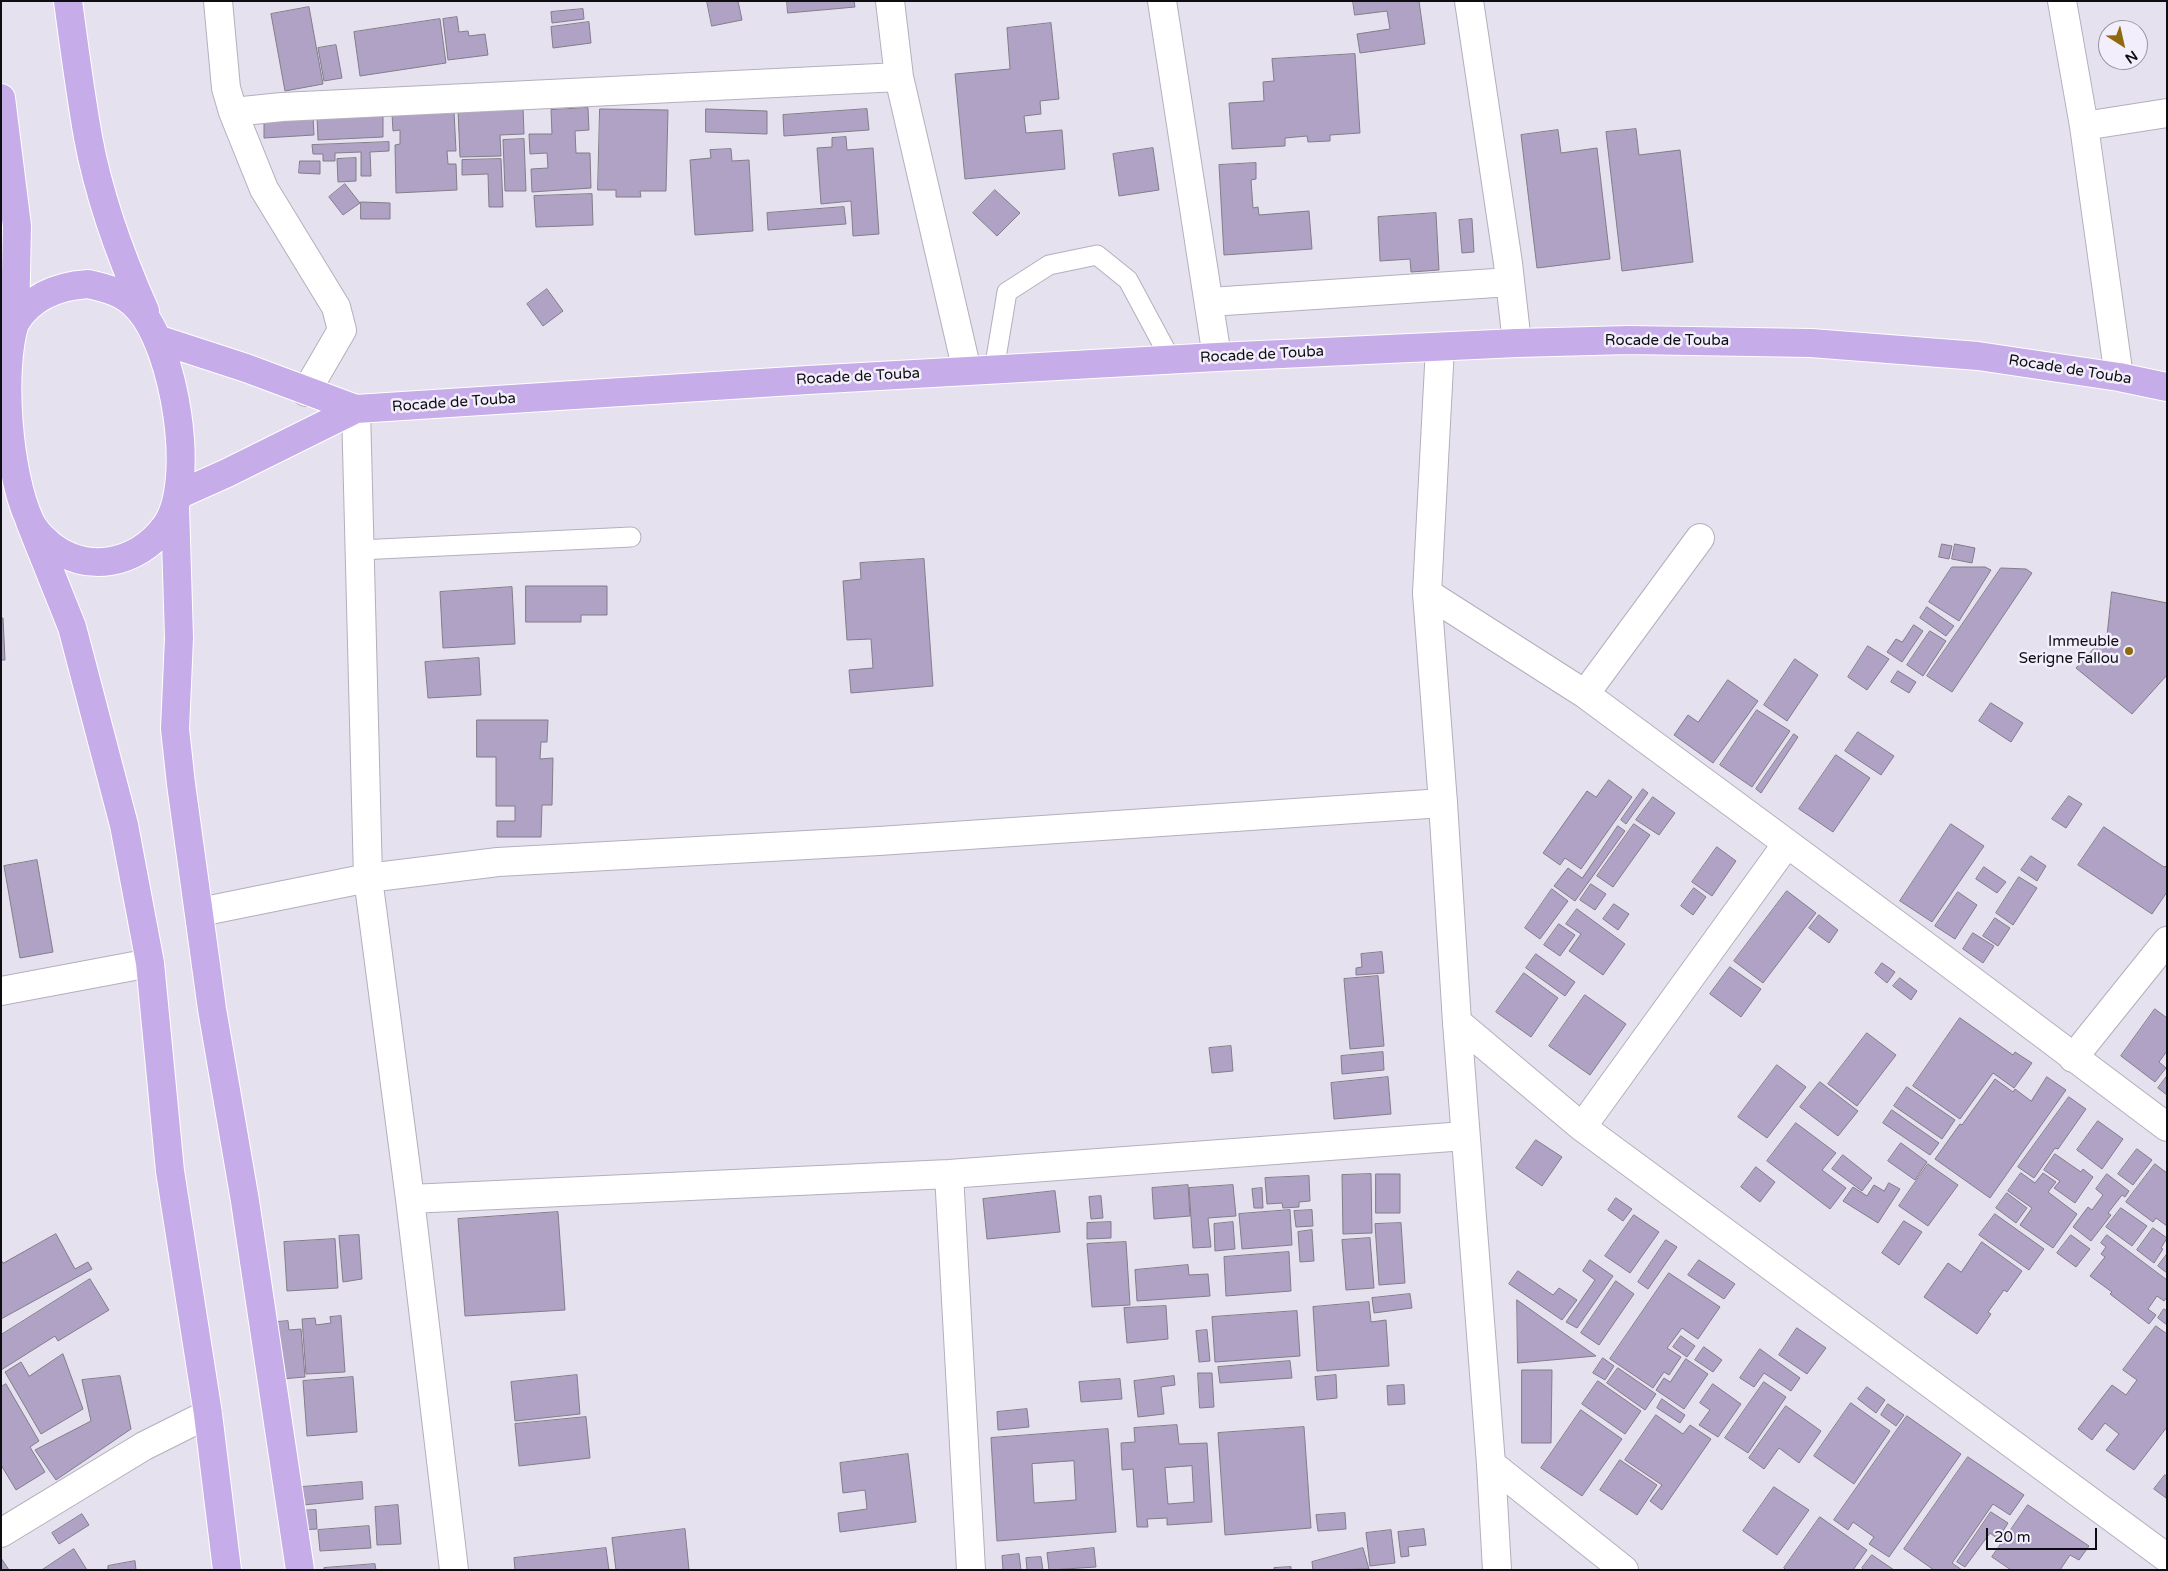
<!DOCTYPE html>
<html>
<head>
<meta charset="utf-8">
<style>
  body { margin:0 }
  #map { position:relative; width:2168px; height:1571px; overflow:hidden; background:#e6e1ef; font-family:"Varela Round",sans-serif }
  canvas { display:block }
  .frame { position:absolute; inset:0; border:2px solid #0e0d11; pointer-events:none }
  .north { position:absolute; left:2098px; top:20px; width:50px; height:50px; box-sizing:border-box; background:#f3eefc; border:1px solid #97949e; border-radius:50%; rotate:145deg; font-size:14px; font-weight:700; line-height:20px; text-align:center; color:#0e0d11 }
  .north::after { content:''; display:block; margin:auto; width:18px; height:22px; background:#8e690d; clip-path:polygon(50% 0,100% 100%,50% 72%,0 100%) }
  .scale { position:absolute; left:1986px; top:1528px; width:111px; height:22px; box-sizing:border-box; border:2px solid #0e0d11; border-top:0; padding-left:6px; font-size:15px; line-height:18px; white-space:nowrap; color:#0e0d11; -webkit-text-stroke:4px #f3eefc; paint-order:stroke }
</style>
</head>
<body>
<div id="map">
<canvas width="2168" height="1571"></canvas>
<div class="frame"></div>
<div class="north">N</div>
<div class="scale">20 m</div>
</div>
<script>
const c = document.querySelector('canvas').getContext('2d');
c.lineJoin = 'round';
function fillPath(path, color) {
  c.fillStyle = color;
  c.fill(path, 'evenodd');
}
function strokePath(path, color, width, dash) {
  c.strokeStyle = color;
  c.lineWidth = width;
  c.lineCap = dash ? 'butt' : 'round';
  c.setLineDash(dash || []);
  c.stroke(path);
}
function label(font, color, halo, rows, align = 'center') {
  c.font = font + ' "Varela Round",sans-serif';
  c.lineWidth = 5;
  c.setLineDash([]);
  c.textBaseline = 'middle';
  c.strokeStyle = halo;
  c.fillStyle = color;
  for (const [text, x, y, turn = 0] of rows) {
    c.save();
    c.translate(x, y);
    c.rotate((+turn || 0) * Math.PI / 180);
    c.textAlign = isNaN(turn) ? turn : align;
    if (halo) c.strokeText(text, 0, 0);
    c.fillText(text, 0, 0);
    c.restore();
  }
}
const building = new Path2D(`
  M707,1H738L742,20L712,26Z
  M787,1H854L855,7L788,13Z
  M1353,1H1419L1425,44L1360,53L1357,34L1390,29L1387,11L1355,15Z
  M309,7L323,84L285,91L271,14Z
  M583,9L584,19L552,23L551,12Z
  M457,17L459,32L468,31L469,36L485,34L488,55L448,60L443,19Z
  M440,19L446,63L360,76L354,32Z
  M589,22L591,43L553,48L551,27Z
  M1051,23L1059,99L1040,101L1041,114L1024,116L1026,133L1062,130L1065,169L965,179L955,74L1010,69L1007,28Z
  M336,45L342,78L324,81L318,48Z
  M1355,54L1360,133L1330,135V141L1308,142L1307,136L1285,138V146L1232,149L1229,103L1264,101L1263,82L1274,81L1272,59Z
  M523,108L524,134L500,135L501,156L460,157L458,110Z
  M588,108L589,130L575,131L576,153H590L591,188L532,192L531,169L548,168L547,153L530,154L529,134H552L551,110Z
  M600,109L668,110L666,191H640L641,197H616V190H598Z
  M706,109L767,111V134L706,132Z
  M867,109L869,130L784,136L783,115Z
  M454,111L456,151H447L448,164H456L457,190L396,193L395,145L400,144V130L393,131L392,114Z
  M383,113V137L318,140L317,116Z
  M313,116L314,135L264,138V118Z
  M1636,129L1639,155L1680,150L1693,262L1622,271L1606,132Z
  M1558,130L1561,153L1597,148L1610,259L1537,268L1521,135Z
  M846,137L847,150L873,148L879,234L853,236L851,201L821,204L817,148L832,147V138Z
  M524,139L526,191H505L503,140Z
  M389,142V151L370,152L371,176H361V152L335,153V161H323V154H313L312,145Z
  M1153,148L1159,190L1119,196L1113,154Z
  M731,149L732,161L749,160L753,231L695,235L690,160L711,158L710,150Z
  M356,158V181L338,182L337,159Z
  M501,159L503,207H489L488,174L462,175V160Z
  M300,161H320V174L299,173Z
  M1256,163V179L1251,180L1253,208L1258,207L1259,215L1309,211L1312,249L1224,255L1219,165Z
  M345,184L360,203L343,215L329,197Z
  M995,190L1020,213L997,236L973,213Z
  M592,194L593,225L536,227L534,196Z
  M361,202L390,203V219H361Z
  M844,207L846,224L768,230L767,213Z
  M1436,213L1439,270L1411,272L1410,259L1380,261L1378,217Z
  M1472,219L1474,252L1462,253L1459,220Z
  M547,289L563,311L543,326L527,304Z
  M1942,544L1952,546L1949,559L1939,557Z
  M1955,544L1975,548L1972,563L1952,559Z
  M924,559L933,686L851,693L849,670L873,668L871,639L847,640L843,581L861,579L860,563Z
  M1952,567H1985L1991,570L1959,621L1929,602Z
  M2001,568L2026,569L2032,573L1952,692L1927,676Z
  M526,586H607V615H581V622H526Z
  M512,587L515,644L443,648L440,592Z
  M2112,592L2167,603V675L2132,714L2076,668L2107,634Z
  M1927,607L1954,626L1946,636L1920,618Z
  M1,618H3L5,660H1Z
  M1914,625L1923,631L1902,662L1887,652L1896,639L1902,642Z
  M1930,631L1946,641L1923,676L1907,665Z
  M1868,646L1889,659L1867,690L1848,677Z
  M479,658L481,695L428,698L425,662Z
  M1795,659L1818,675L1787,721L1764,705Z
  M1898,671L1916,682L1909,693L1891,682Z
  M1728,680L1758,701L1713,763L1674,735L1688,715L1698,722Z
  M1991,703L2023,723L2011,742L1979,721Z
  M1757,710L1790,731L1752,787L1720,765Z
  M477,720H548L547,742H541L540,759L553,758L552,805H542L541,837H497V821H515V806H496V757H477Z
  M1858,732L1894,756L1881,775L1845,751Z
  M1794,734L1798,737L1761,793L1756,789Z
  M1836,755L1870,778L1833,832L1799,809Z
  M1609,780L1632,797L1581,869L1565,858L1560,865L1543,853L1587,791L1596,797Z
  M1643,789L1648,793L1626,824L1621,820Z
  M2069,796L2082,804L2066,828L2052,819Z
  M1653,797L1675,813L1659,835L1636,820Z
  M1634,824L1650,835L1613,887L1597,876Z
  M1951,824L1984,846L1932,922L1900,901Z
  M1618,826L1625,831L1575,901L1554,886L1568,868L1582,878Z
  M2104,827L2164,867L2167,866V892L2152,914L2078,865Z
  M1717,847L1736,861L1712,896L1692,882Z
  M2031,856L2046,866L2037,881L2021,870Z
  M37,860L53,952L20,958L4,866Z
  M1984,867L2006,882L1997,893L1976,879Z
  M2019,877L2037,888L2013,925L1996,913Z
  M1591,884L1606,894L1595,910L1580,900Z
  M1694,888L1706,897L1693,915L1681,906Z
  M1552,889L1568,901L1540,939L1525,928Z
  M1787,891L1816,913L1763,983L1734,961Z
  M1958,892L1977,905L1955,939L1935,926Z
  M1614,904L1629,914L1618,930L1603,919Z
  M1577,909L1625,944L1603,975L1569,951L1581,934L1566,924Z
  M1819,915L1838,930L1829,943L1809,928Z
  M1995,918L2010,928L1998,946L1983,936Z
  M1559,924L1575,935L1560,956L1544,945Z
  M1973,933L1994,946L1983,963L1963,949Z
  M1382,952L1384,973L1356,975V968L1362,967L1361,954Z
  M1536,954L1575,982L1565,996L1526,968Z
  M1882,963L1895,972L1887,983L1875,973Z
  M1730,967L1761,989L1741,1017L1710,994Z
  M1524,973L1558,998L1531,1037L1496,1012Z
  M1378,976L1384,1046L1350,1049L1344,979Z
  M1900,978L1917,991L1911,1000L1893,986Z
  M1585,995L1626,1024L1590,1075L1549,1046Z
  M2155,1009L2167,1018V1051L2159,1062L2166,1068L2155,1082L2121,1056Z
  M1960,1018L2013,1055L2015,1052L2032,1063L2014,1088L1993,1073L1960,1119L1913,1086Z
  M1867,1033L1896,1055L1857,1106L1828,1084Z
  M1231,1046L1233,1071L1212,1073L1209,1048Z
  M1383,1052L1384,1070L1342,1074L1341,1056Z
  M1777,1065L1806,1087L1767,1138L1738,1117Z
  M2167,1076V1095L2158,1088Z
  M1388,1077L1391,1114L1334,1119L1331,1083Z
  M2047,1077L2066,1090L1990,1198L1935,1159L1960,1124L1962,1125L1995,1079L2013,1092L2015,1089L2031,1101Z
  M1820,1082L1858,1111L1838,1136L1800,1107Z
  M1907,1087L1955,1120L1942,1139L1894,1106Z
  M2069,1097L2086,1109L2058,1149L2055,1148L2034,1178L2018,1167Z
  M1892,1110L1939,1143L1930,1155L1883,1123Z
  M2098,1121L2123,1139L2102,1169L2077,1150Z
  M1796,1123L1836,1153L1822,1170L1846,1188L1830,1209L1767,1161Z
  M1536,1140L1562,1157L1542,1186L1516,1168Z
  M1901,1143L1927,1162L1915,1180L1888,1161Z
  M2137,1149L2152,1160L2133,1185L2118,1174Z
  M2055,1154L2081,1172L2083,1169L2093,1177L2075,1203L2054,1188L2060,1181L2044,1170Z
  M1843,1155L1872,1178L1862,1191L1832,1169Z
  M1928,1164L1958,1185L1928,1226L1899,1206Z
  M2155,1164L2167,1173V1226L2156,1218L2153,1222L2126,1202Z
  M1756,1167L1775,1182L1760,1202L1741,1187Z
  M2021,1173L2035,1183L2043,1173L2056,1182L2048,1192L2077,1214L2053,1248L2020,1225L2032,1208L2008,1191Z
  M1371,1174L1372,1233L1343,1234L1342,1175Z
  M1376,1174H1400V1213H1376Z
  M2107,1174L2129,1191L2125,1197L2122,1195L2108,1213L2111,1215L2091,1241L2073,1227L2088,1207L2092,1210L2103,1195L2096,1189Z
  M1309,1176L1310,1201L1299,1202V1207L1283,1208L1282,1203L1267,1204L1265,1178Z
  M1889,1183L1900,1189L1878,1223L1843,1201L1853,1187L1867,1196L1874,1185L1884,1191Z
  M1188,1185L1190,1216L1154,1219L1152,1188Z
  M1233,1185L1236,1216L1208,1218L1211,1247L1193,1248L1189,1188Z
  M1262,1188L1263,1208H1254L1252,1189Z
  M1055,1191L1060,1232L987,1239L983,1199Z
  M2007,1193L2027,1208L2016,1223L1996,1208Z
  M1101,1196L1103,1218L1091,1219L1089,1197Z
  M1616,1198L1632,1209L1623,1221L1608,1210Z
  M2121,1208L2147,1226L2132,1246L2106,1227Z
  M1290,1210L1292,1245L1242,1249L1239,1214Z
  M1312,1210L1313,1226L1296,1227L1294,1211Z
  M558,1212L565,1310L465,1316L458,1219Z
  M1995,1214L2044,1249L2029,1270L1979,1235Z
  M1634,1215L1659,1232L1630,1273L1605,1256Z
  M1904,1221L1922,1232L1899,1265L1882,1253Z
  M1111,1222V1238L1087,1239V1223Z
  M1233,1222L1235,1249L1215,1251L1214,1224Z
  M1401,1223L1405,1283L1379,1285L1375,1224Z
  M2153,1228L2167,1238L2161,1248L2163,1249L2154,1263L2137,1250Z
  M1312,1230L1314,1261L1300,1262L1298,1232Z
  M56,1234L75,1269L88,1262L92,1269L1,1319V1260L3,1263Z
  M359,1235L362,1279L343,1282L339,1236Z
  M2071,1235L2090,1249L2076,1267L2057,1253Z
  M2107,1235L2167,1280V1297L2164,1301L2157,1296L2148,1309L2156,1315L2149,1324L2110,1294L2112,1292L2090,1276L2105,1257L2101,1254L2106,1247L2101,1243Z
  M1370,1238L1374,1288L1346,1290L1342,1240Z
  M335,1239L338,1288L287,1291L284,1242Z
  M1666,1240L1677,1247L1648,1289L1638,1282Z
  M1126,1242L1130,1305L1092,1307L1087,1244Z
  M1982,1242L2022,1271L2007,1292L2004,1290L1988,1312L1991,1314L1977,1334L1924,1297L1948,1263L1961,1272Z
  M1289,1252L1291,1291L1226,1296L1224,1257Z
  M2167,1254V1273L2158,1266Z
  M1590,1260L1613,1276L1577,1328L1566,1322L1595,1280L1583,1271Z
  M1699,1260L1735,1284L1724,1299L1688,1275Z
  M1188,1265L1189,1275L1208,1274L1210,1296L1137,1301L1135,1270Z
  M1518,1271L1553,1295L1559,1288L1577,1300L1562,1320L1509,1284Z
  M1669,1273L1720,1307L1698,1339L1682,1328L1667,1348L1681,1357L1669,1375L1664,1372L1653,1388L1610,1359Z
  M90,1279L109,1310L58,1341L55,1336L1,1370V1335Z
  M1616,1281L1634,1294L1599,1345L1581,1333Z
  M1410,1294L1412,1308L1374,1313L1372,1298Z
  M1517,1300L1596,1356L1518,1363Z
  M1369,1302L1371,1322L1386,1320L1389,1366L1317,1371L1313,1307Z
  M1166,1306L1168,1339L1127,1343L1124,1308Z
  M2164,1309L2167,1311V1325L2158,1318Z
  M1297,1311L1300,1356L1215,1362L1212,1317Z
  M341,1316L345,1372L306,1374L302,1319L315,1318L316,1325L331,1323L330,1317Z
  M288,1321L289,1330L301,1329L305,1377L281,1379L277,1322Z
  M2156,1326L2167,1334V1427L2134,1470L2106,1450L2119,1434L2105,1423L2092,1440L2078,1429L2112,1385L2126,1395L2137,1380L2123,1370Z
  M1797,1328L1826,1348L1807,1374L1779,1355Z
  M1207,1330L1210,1361L1199,1362L1196,1331Z
  M1681,1336L1695,1346L1687,1357L1673,1347Z
  M1704,1347L1722,1360L1713,1372L1695,1360Z
  M1760,1349L1800,1378L1791,1391L1764,1373L1754,1387L1740,1378Z
  M63,1354L83,1409L41,1434L5,1372L21,1362L29,1376Z
  M1603,1358L1614,1366L1605,1380L1593,1373Z
  M1686,1359L1708,1374L1684,1409L1656,1390L1664,1378L1670,1382Z
  M1290,1361L1292,1378L1220,1383L1218,1367Z
  M1618,1368L1656,1394L1645,1410L1607,1383Z
  M1522,1370H1552L1551,1443H1522Z
  M1198,1373H1212L1214,1407L1200,1408Z
  M577,1375L580,1414L515,1421L511,1382Z
  M1336,1375L1337,1398L1317,1400L1315,1377Z
  M120,1376L131,1429L56,1480L35,1450L91,1421L82,1380Z
  M1174,1376L1175,1385L1161,1387L1164,1414L1138,1417L1134,1381Z
  M353,1377L357,1432L307,1436L303,1381Z
  M1120,1379L1122,1399L1081,1402L1079,1382Z
  M1598,1381L1641,1411L1625,1434L1582,1404Z
  M1764,1382L1786,1397L1748,1453L1725,1438Z
  M6,1384L39,1441L30,1447L45,1472L16,1490L1,1465V1387Z
  M1713,1384L1741,1404L1718,1437L1699,1425L1710,1410L1700,1403Z
  M1404,1385L1405,1404L1388,1405L1387,1386Z
  M1867,1387L1885,1400L1876,1413L1858,1399Z
  M1662,1399L1685,1415L1680,1423L1657,1408Z
  M1851,1403L1890,1431L1854,1484L1814,1456Z
  M1888,1404L1904,1415L1896,1426L1881,1415Z
  M1786,1406L1821,1431L1799,1463L1779,1448L1764,1469L1749,1458Z
  M1027,1409L1029,1427L998,1430L997,1412Z
  M1581,1410L1622,1439L1582,1496L1541,1468Z
  M1656,1415L1683,1434L1690,1425L1711,1439L1662,1510L1650,1501L1662,1485L1625,1460Z
  M1907,1416L1961,1454L1889,1557L1869,1544L1874,1537L1853,1522L1848,1530L1834,1520Z
  M586,1417L590,1458L519,1466L515,1424Z
  M1177,1425L1179,1444L1207,1443L1212,1522L1167,1525V1518L1147,1519L1148,1527H1137L1133,1469L1122,1470L1121,1443L1135,1442L1134,1428ZM1192,1466L1194,1502L1168,1504L1165,1468Z
  M1304,1427L1311,1528L1225,1535L1218,1433Z
  M1108,1429L1116,1532L997,1541L991,1438ZM1074,1461L1076,1500L1034,1503L1032,1464Z
  M908,1454L916,1522L840,1532L838,1513L867,1509L865,1490L843,1493L840,1463Z
  M1968,1457L2024,1495L2010,1515L1993,1504L1952,1563L1962,1570H1934L1904,1549Z
  M1620,1460L1657,1485L1637,1515L1600,1490Z
  M2165,1475L2167,1476L2166,1498L2154,1489Z
  M362,1482L363,1499L303,1505L302,1487Z
  M1774,1487L1809,1510L1777,1555L1743,1531Z
  M398,1505L401,1544L377,1545L375,1507Z
  M2028,1505L2089,1546L2079,1560L2070,1555L2060,1570H2011L1992,1557Z
  M316,1510L317,1529L299,1530L298,1511Z
  M1991,1512L2008,1523L1998,1539L1990,1533L1965,1567L1957,1562Z
  M1345,1513L1346,1529L1318,1531L1316,1515Z
  M82,1514L89,1525L59,1544L52,1533Z
  M1820,1517L1867,1550L1853,1570H1786L1784,1568Z
  M369,1526L371,1548L320,1551L318,1530Z
  M685,1529L689,1570H616L612,1538Z
  M1424,1529L1426,1545L1408,1547L1409,1556L1401,1557L1398,1532Z
  M1391,1530L1395,1563L1370,1566L1366,1533Z
  M606,1548L609,1570H515L514,1558Z
  M1094,1548L1096,1567L1049,1570L1047,1553Z
  M1363,1548L1369,1569L1313,1570L1312,1562Z
  M74,1549L87,1570H42Z
  M1019,1554L1021,1570H1003L1002,1556Z
  M1872,1555L1894,1570H1864L1862,1568Z
  M1041,1557L1043,1570H1027L1026,1558Z
  M1,1558L9,1570H1Z
  M135,1561L136,1570H108V1566Z
  M375,1564L376,1570H324V1568Z
  M1291,1567V1570H1274V1568Z`);
fillPath(building, '#afa2c5');
strokePath(building, '#827d89', 1);
const lane = new Path2D(`
  M994,370L1007,292L1049,265L1097,255L1128,280L1171,360
  M359,550L631,537`);
const street = new Path2D(`
  M218,1L226,88L233,112L264,189L336,307L342,330L306,392
  M890,1L899,77L967,371
  M1162,1L1217,357
  M1469,1L1508,263L1517,343
  M2062,1L2084,126L2119,377
  M233,112L282,107L899,77
  M2084,126L2167,113
  M1210,302L1510,282
  M356,409L368,878L410,1199L454,1570
  M1427,593L1585,694L1942,958L2167,1127
  M1585,694L1700,538
  M200,912L368,878L498,862L879,841L1443,803
  M1,991L150,963
  M1457,1022L1582,1127L2167,1558
  M2073,1058L2167,941
  M1582,1127L1786,845
  M949,1174L971,1570
  M410,1199L949,1174L1465,1136
  M1491,1464L1624,1570
  M1,1533L144,1446L208,1414`);
const secondary = new Path2D(`
  M1440,347L1427,593L1443,803L1457,1022L1491,1464L1497,1570`);
const primary = new Path2D(`
  M68,1C74,46 80,92 88,137C99,197 120,255 145,311
  M1,98L17,226L15,323
  M88,284C107,288 125,293 138,308C174,346 198,483 165,527C137,564 87,575 49,544C42,538 34,530 30,521C8,474 0,370 15,323C31,296 58,286 88,284Z
  M157,339L246,368L356,409
  M178,495L227,473L356,409L808,380L1217,357L1517,343L1629,340L1811,343L1978,356L2119,377L2167,387
  M175,507L179,638L175,729L181,784L212,1009L245,1201L300,1570
  M30,522L72,627L124,825L150,963L170,1171L208,1414L227,1570`);
strokePath(lane, '#b4afbc', 21);
strokePath(street, '#b4afbc', 30);
strokePath(secondary, '#b4afbc', 30);
strokePath(primary, '#fff', 30);
strokePath(lane, '#fff', 19);
strokePath(street, '#fff', 28);
strokePath(secondary, '#fff', 28);
strokePath(primary, '#c6ace9', 28);
for (const [x, y, r, color] of [
  [2129,651,5,"#8e690d"]
]) {
  const dot = new Path2D();
  dot.arc(x, y, r, 0, 2 * Math.PI);
  c.fillStyle = color;
  c.fill(dot);
  strokePath(dot, '#f3eefc', 2);
}
label('15px', '#0e0d11', '#f3eefc', [
  ["Rocade de Touba",1667,341],
  ["Rocade de Touba",1262,355,-3],
  ["Rocade de Touba",2070,370,9],
  ["Rocade de Touba",858,377,-3],
  ["Rocade de Touba",454,403,-4]
]);
label('15px', '#0e0d11', '#f3eefc', [
  ["Immeuble",2119,642],
  ["Serigne Fallou",2119,659]
], 'right');
</script>
</body>
</html>
